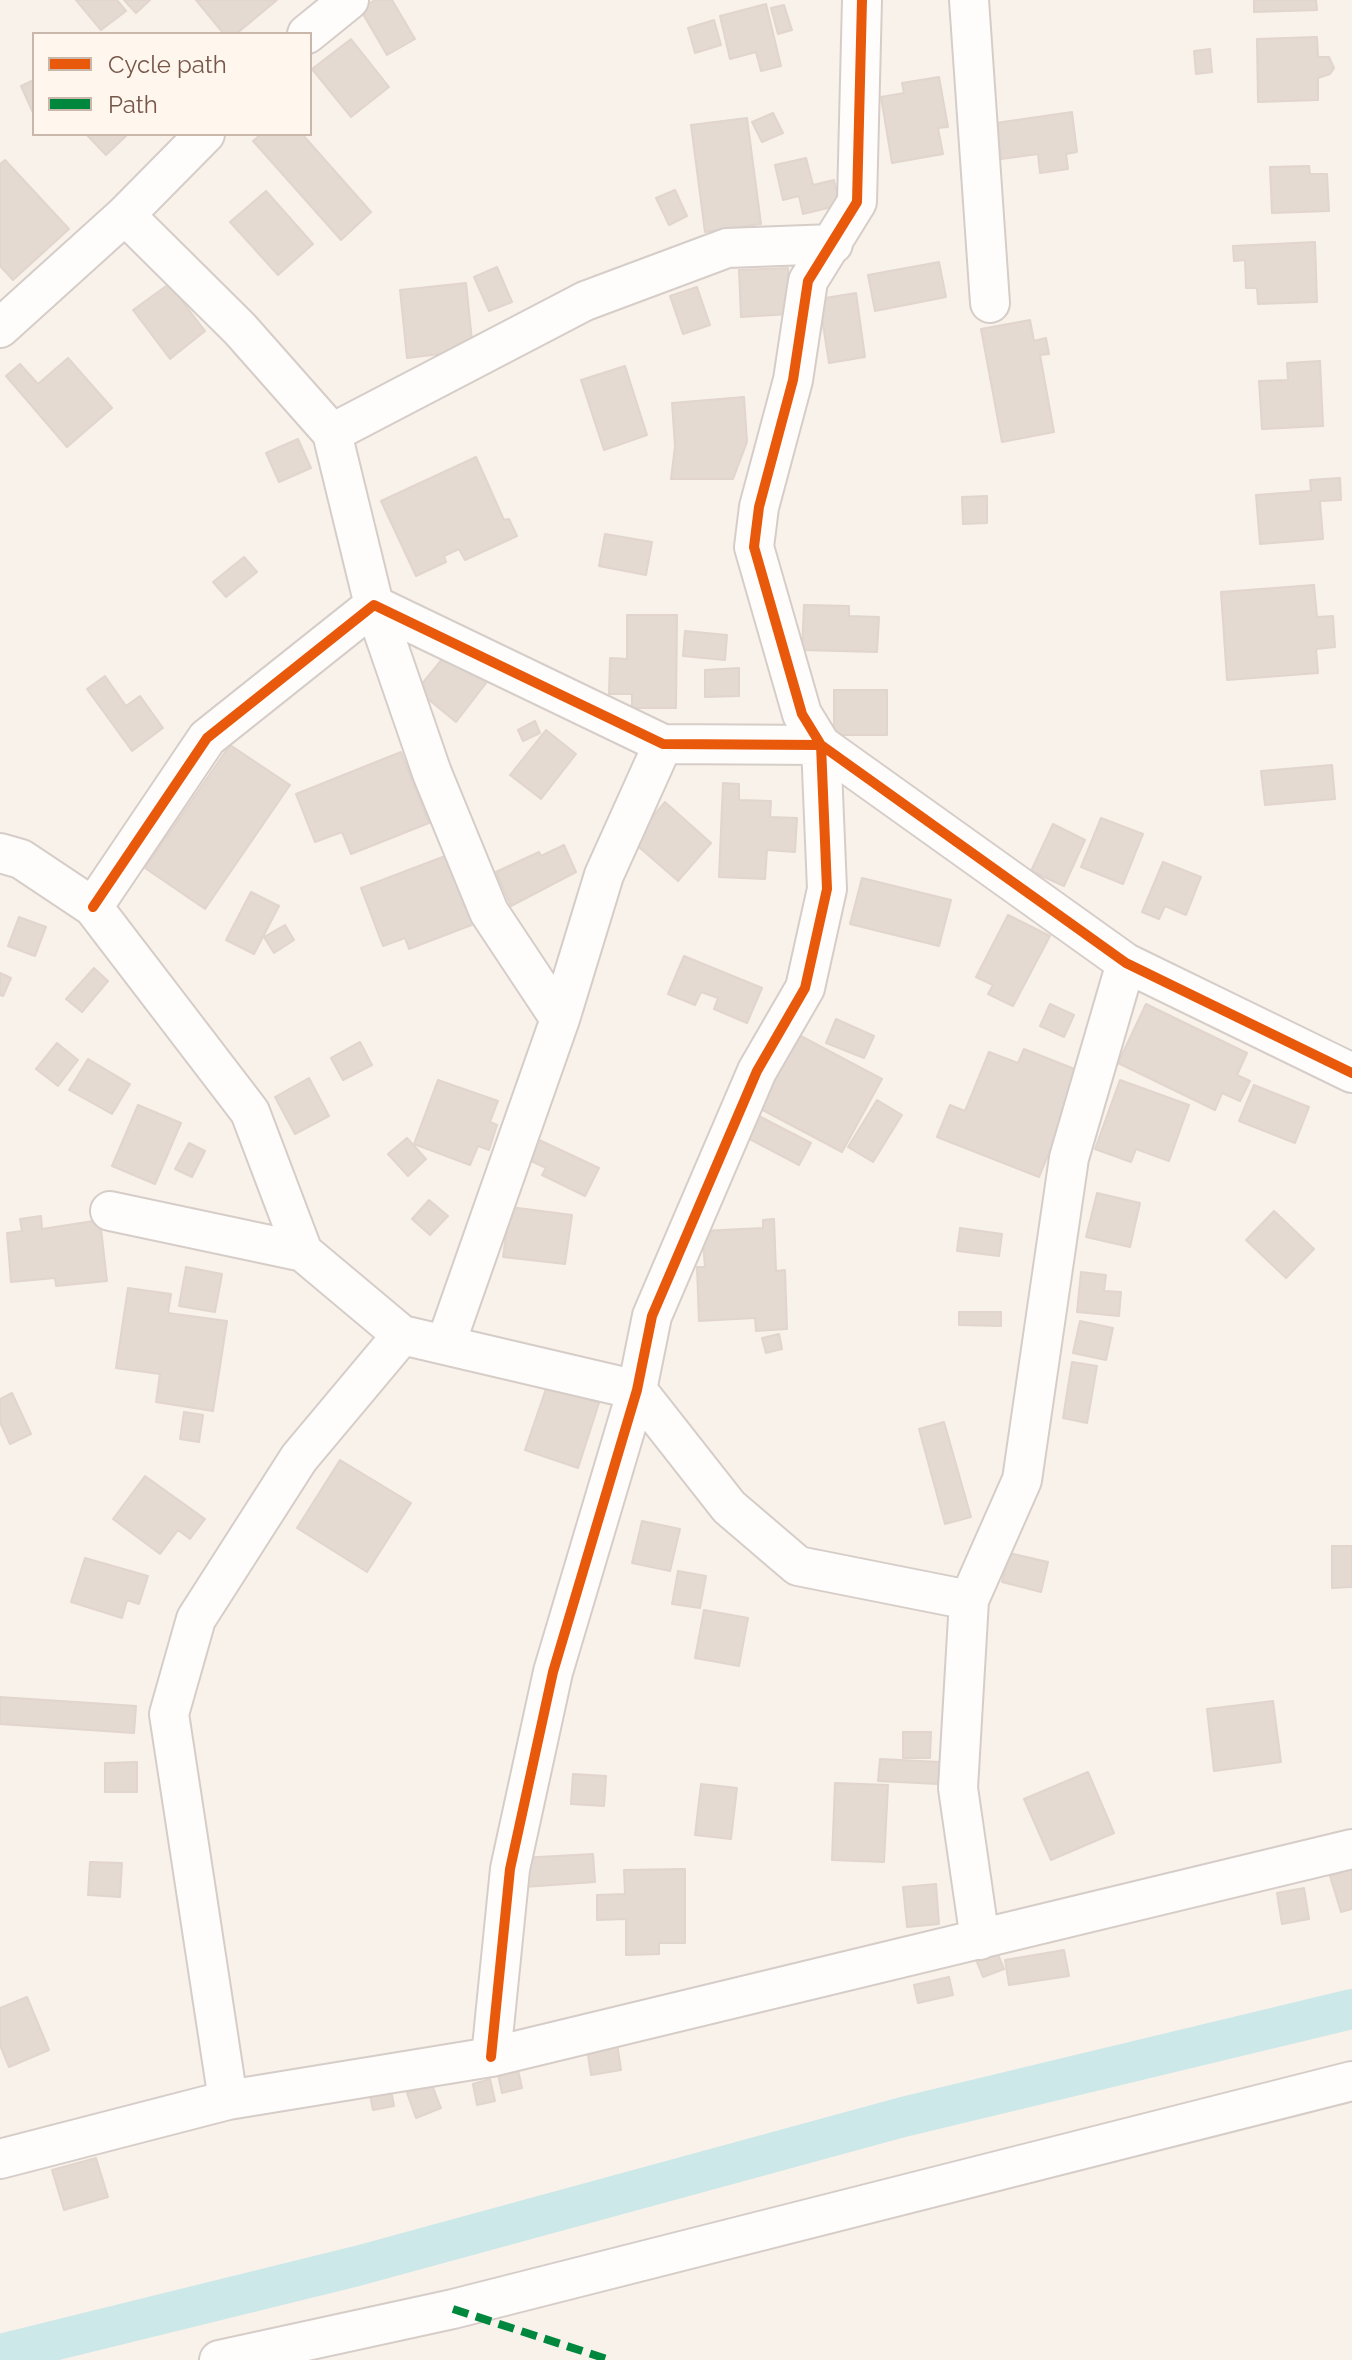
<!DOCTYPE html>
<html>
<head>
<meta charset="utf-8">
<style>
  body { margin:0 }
  #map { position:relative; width:1352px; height:2360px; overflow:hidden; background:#f8f2eb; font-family:Raleway,sans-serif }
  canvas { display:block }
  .legend { position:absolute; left:32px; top:32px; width:280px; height:104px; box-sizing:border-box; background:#fff7ed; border:2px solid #c9b7ac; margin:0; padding:10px 14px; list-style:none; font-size:24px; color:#77574a }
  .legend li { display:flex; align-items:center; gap:16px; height:40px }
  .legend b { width:40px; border:2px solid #c9b7ac }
</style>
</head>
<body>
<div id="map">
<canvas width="1352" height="2360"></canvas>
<ul class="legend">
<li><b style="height:10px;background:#e8590c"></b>Cycle path</li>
<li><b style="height:10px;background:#00873e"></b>Path</li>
</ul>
</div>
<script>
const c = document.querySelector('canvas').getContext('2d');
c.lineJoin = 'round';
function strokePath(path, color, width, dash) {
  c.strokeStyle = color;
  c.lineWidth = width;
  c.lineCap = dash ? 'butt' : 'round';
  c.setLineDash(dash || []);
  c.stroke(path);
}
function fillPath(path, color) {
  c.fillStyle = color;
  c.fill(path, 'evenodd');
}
strokePath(new Path2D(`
  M0,2354L357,2266L903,2117L1352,2009`), '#cde8e8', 40);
const building = new Path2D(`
  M76,0H117L126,11L101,30Z
  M124,0H150L136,13Z
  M196,0H277L236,34H224Z
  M375,0H392L415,39L387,55L360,9Z
  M1254,0H1316L1317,10L1254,12Z
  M766,4L781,66L761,71L756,52L730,59L720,16Z
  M784,5L792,30L778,34L771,8Z
  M714,20L721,45L695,53L688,28Z
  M1317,37L1318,57H1329L1334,68L1330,74L1318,78V100L1258,102L1257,39Z
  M351,39L389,87L351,117L312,69Z
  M1210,49L1212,72L1196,74L1194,51Z
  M939,77L948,127L938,128L943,154L892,163L881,97L904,93L902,83Z
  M34,80V115L21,86Z
  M1072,112L1077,152L1066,154L1068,169L1040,173L1038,154L1001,159L996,123Z
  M773,113L783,133L762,142L752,122Z
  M747,118L761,224L705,232L691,125Z
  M86,134H128L106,155Z
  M261,134H302L371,212L341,240L253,141Z
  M806,158L813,185L834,180L840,205L803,214L799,196L783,200L775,165Z
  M5,160L69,229L13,280L0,266V164Z
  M1309,166L1310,174H1327L1329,211L1272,213L1270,167Z
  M675,190L687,216L669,225L656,198Z
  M266,191L313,244L278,275L230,222Z
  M1315,242L1317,302L1258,304L1257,288H1246L1245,260L1234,261L1233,246Z
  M939,262L946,297L875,311L868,275Z
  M497,267L512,302L489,311L474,277Z
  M788,268L790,314L741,317L739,270Z
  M466,283L473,350L407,358L400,290Z
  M169,284L205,331L170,359L133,310Z
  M697,287L710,325L683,334L670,296Z
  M856,293L865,357L829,363L819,299Z
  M1030,320L1034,341L1046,338L1049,354L1040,355L1054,432L1002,442L981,329Z
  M68,358L112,408L67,447L6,376L20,364L38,384Z
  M1320,361L1323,426L1262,429L1259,381L1288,380L1287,363Z
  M625,366L647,435L604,450L581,380Z
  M744,397L747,442L733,479H671L675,446L672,403Z
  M298,439L311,468L279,482L266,453Z
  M476,457L504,520L509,519L517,536L465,560L459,549L444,556L446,562L416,576L381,501Z
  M1340,478L1341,500L1320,501L1323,539L1260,544L1256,495L1311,491L1310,480Z
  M987,496V523L963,524L962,497Z
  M605,534L652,542L646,575L599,566Z
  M244,557L257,572L226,597L213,582Z
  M1314,585L1317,617L1333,616L1335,647L1316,649L1318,673L1227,680L1221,592Z
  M804,605L849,606V616L879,617L877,652L802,650Z
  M627,615H677L676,708H632V694H609L610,658L627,659Z
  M685,631L727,635L725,660L683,656Z
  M452,647L490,678L456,722L417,690Z
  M739,668V696L705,697V670Z
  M105,676L126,706L140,696L163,728L132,751L87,689Z
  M834,690H887V735H834Z
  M535,721L540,733L523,741L518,730Z
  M546,730L576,754L541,799L510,775Z
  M230,745L290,785L205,909L145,868Z
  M401,752L429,823L351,854L342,832L315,842L296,794Z
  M1332,765L1335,799L1265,805L1261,771Z
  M723,783L739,784V800L771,801L770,817L797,818L795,852L767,850L765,879L719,877Z
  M665,802L711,843L678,881L632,841Z
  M1101,818L1143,834L1123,884L1081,867Z
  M1053,824L1085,840L1064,886L1031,871Z
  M564,845L576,872L511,906L496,872L539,852L541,856Z
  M448,855L474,924L409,949L405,938L383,946L361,888Z
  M1163,862L1201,877L1186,915L1165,906L1159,919L1142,912Z
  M862,878L951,900L939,946L850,924Z
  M251,892L279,906L254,954L226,940Z
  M1008,915L1050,936L1013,1006L988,994L993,985L976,977Z
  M19,917L46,927L35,956L8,946Z
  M285,925L294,940L274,953L264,937Z
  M684,956L762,988L747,1023L714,1009L718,998L701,992L695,1005L668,994Z
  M94,968L108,981L82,1012L66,999Z
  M0,973L11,978L3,996L0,995Z
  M1050,1004L1074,1015L1064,1037L1040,1026Z
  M1146,1004L1247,1053L1237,1075L1250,1081L1240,1101L1222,1093L1215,1110L1118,1063Z
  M836,1019L874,1036L864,1058L826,1043Z
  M797,1034L882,1079L842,1152L757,1107Z
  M360,1042L372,1065L343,1080L331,1058Z
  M57,1043L78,1060L58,1086L36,1069Z
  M1024,1049L1082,1072L1039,1177L937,1137L950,1105L965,1111L989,1052L1018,1063Z
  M88,1059L130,1084L112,1114L69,1090Z
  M309,1078L329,1116L295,1134L275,1097Z
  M438,1080L498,1101L490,1122L497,1125L489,1150L478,1146L470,1165L414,1144Z
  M1120,1080L1189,1105L1169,1161L1136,1149L1131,1162L1095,1149Z
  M1254,1085L1309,1107L1295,1143L1239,1121Z
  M877,1100L902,1115L873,1162L848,1147Z
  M138,1105L181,1123L155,1184L112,1166Z
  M755,1114L811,1143L799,1165L744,1136Z
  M407,1138L426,1159L408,1176L388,1154Z
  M537,1139L599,1168L585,1196L542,1175L546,1168L527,1159Z
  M189,1143L205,1151L192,1177L175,1169Z
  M1097,1193L1140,1203L1130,1247L1086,1237Z
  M429,1200L448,1216L430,1235L412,1219Z
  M510,1207L572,1215L565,1264L503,1257Z
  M1274,1211L1314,1249L1286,1278L1246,1240Z
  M41,1216L42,1229L100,1220L107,1281L56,1286L55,1278L11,1282L7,1233L22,1231L20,1219Z
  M774,1219L776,1271L785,1270L787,1329L756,1331L755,1318L699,1321L697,1267H705L702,1231L763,1228V1220Z
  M960,1228L1002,1234L999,1256L957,1251Z
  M186,1267L222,1274L215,1312L179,1306Z
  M1081,1272L1106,1275L1104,1291L1121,1292L1119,1316L1077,1312Z
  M128,1288L171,1294L168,1313L227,1321L213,1411L156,1402L160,1374L116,1368Z
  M959,1312H1001V1326L959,1325Z
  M1080,1321L1113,1328L1106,1360L1073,1353Z
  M779,1334L782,1349L766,1353L762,1338Z
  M1072,1362L1097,1366L1087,1423L1063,1418Z
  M547,1386L599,1403L578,1468L525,1450Z
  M12,1393L31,1434L10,1444L0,1422V1399Z
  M184,1412L203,1415L199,1442L180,1439Z
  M944,1422L971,1517L945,1524L919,1429Z
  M340,1460L411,1503L367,1572L297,1528Z
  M145,1476L205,1519L190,1539L178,1530L160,1554L113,1519Z
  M642,1521L680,1529L670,1571L632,1563Z
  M1332,1546H1352V1587L1332,1588Z
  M1009,1553L1048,1562L1041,1592L1002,1582Z
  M85,1558L148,1576L139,1604L127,1600L122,1618L71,1602Z
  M678,1571L706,1576L700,1608L672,1604Z
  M704,1610L748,1618L739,1666L695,1658Z
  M0,1697L136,1706L134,1733L0,1724Z
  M1273,1701L1281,1762L1214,1771L1207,1709Z
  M903,1732H931L930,1758H903Z
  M880,1759L940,1762L938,1784L878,1781Z
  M137,1762V1792H105V1763Z
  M1088,1772L1114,1833L1051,1860L1024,1799Z
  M573,1774L606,1776L604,1806L571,1804Z
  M835,1783L888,1785L884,1862L832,1860Z
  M701,1784L737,1788L731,1839L695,1835Z
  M593,1854L595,1882L524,1887L521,1858Z
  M90,1862L122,1863L120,1897L88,1895Z
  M685,1869V1943H659V1954L626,1955V1919L597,1920V1895L625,1894L624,1870Z
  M1352,1869V1909L1341,1912L1330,1876Z
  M936,1884L939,1924L907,1927L903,1887Z
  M1304,1888L1309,1919L1282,1924L1277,1893Z
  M996,1950L1004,1969L983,1977L975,1957Z
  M1064,1950L1069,1976L1009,1985L1005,1960Z
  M949,1977L953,1995L918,2003L914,1985Z
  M27,1997L49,2050L9,2067L0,2045V2008Z
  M617,2043L621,2070L591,2075L587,2048Z
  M516,2061L522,2088L502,2093L496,2065Z
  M490,2079L495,2101L477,2105L473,2084Z
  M432,2085L441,2108L416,2118L407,2093Z
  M391,2090L394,2106L373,2110L370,2095Z
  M96,2158L108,2197L64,2210L52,2170Z`);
fillPath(building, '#e4dad2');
strokePath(building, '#e1d5cd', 2);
const street = new Path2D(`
  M969,0L990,303
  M307,34L349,0
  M125,215L240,329L332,433L374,605L432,773L489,912L560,1019
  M0,328L125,215L205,134
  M332,433L585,301L727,248L833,244
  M0,853L21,859L93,907L250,1112L303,1252
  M93,907L207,738L374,605L663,744L821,745L1126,963L1352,1073
  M110,1211L303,1252L402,1335L637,1390L729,1507L798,1566L969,1600
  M446,1343L560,1019L604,875L663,744
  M980,1940L958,1788L969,1600L1022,1480L1069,1158L1126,963
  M491,2057L510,1869L553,1672L637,1390L652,1316L757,1071L805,988L827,889L821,745L802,714L754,547L759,507L793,380L808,281L857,202L862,0
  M228,2100L169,1714L196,1619L299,1458L402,1335
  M0,2159L228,2100L491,2057L1352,1849
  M219,2360L453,2309L1352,2081`);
strokePath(street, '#d6cdc8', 42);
strokePath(street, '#fefdfc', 38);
strokePath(new Path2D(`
  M453,2309L610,2360`), '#00873e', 8, [16, 8]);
strokePath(new Path2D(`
  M93,907L207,738L374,605L663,744L821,745L1126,963L1352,1073
  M491,2057L510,1869L553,1672L637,1390L652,1316L757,1071L805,988L827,889L821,745L802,714L754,547L759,507L793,380L808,281L857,202L862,0`), '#e8590c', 10);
</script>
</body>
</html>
